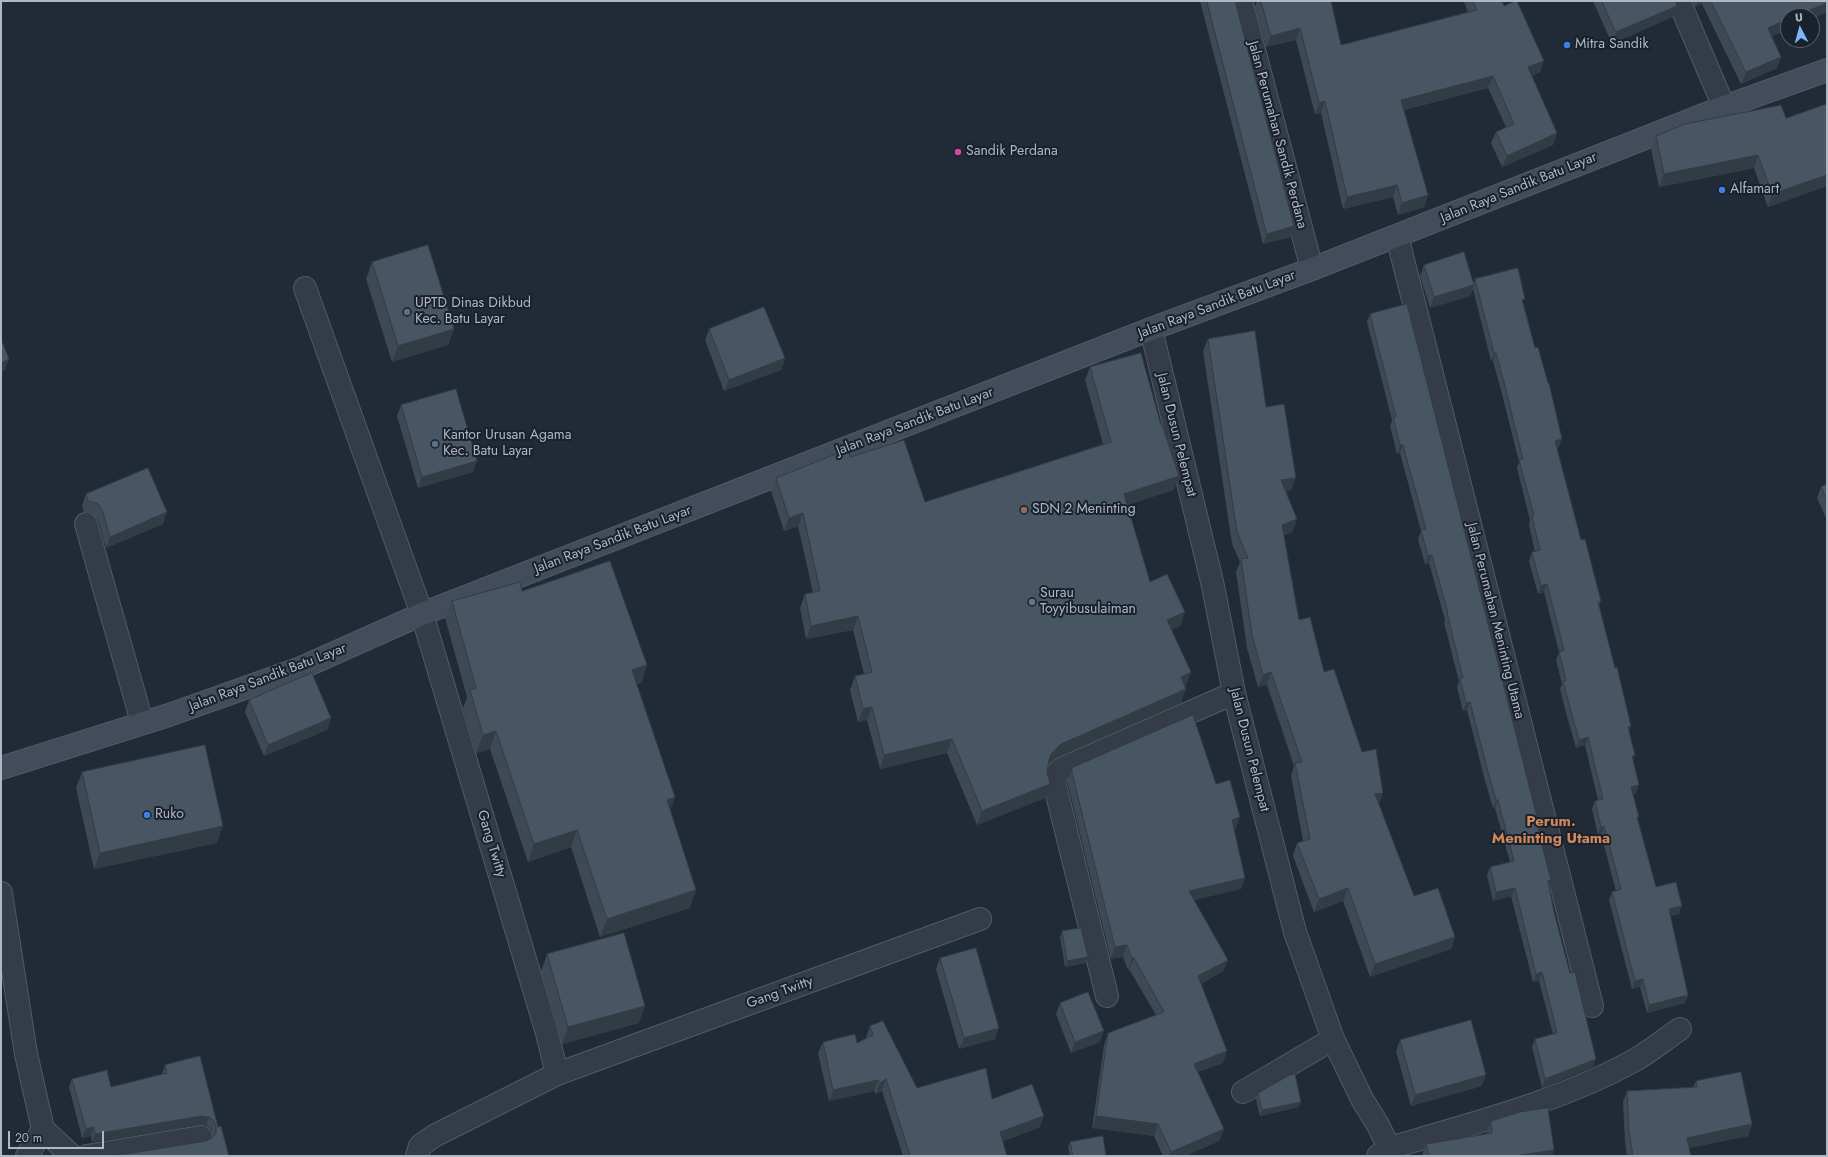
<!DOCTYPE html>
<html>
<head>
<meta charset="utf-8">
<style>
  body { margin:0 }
  #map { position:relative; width:1828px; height:1157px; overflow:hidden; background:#202b37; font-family:Jost,sans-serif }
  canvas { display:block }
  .frame { position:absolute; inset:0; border:2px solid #aeb8c4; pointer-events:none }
  .north { position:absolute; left:1780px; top:8px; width:40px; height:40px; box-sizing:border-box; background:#19222c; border:1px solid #555e69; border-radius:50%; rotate:354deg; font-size:11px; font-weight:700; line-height:16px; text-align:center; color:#aeb8c4 }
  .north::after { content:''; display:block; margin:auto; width:14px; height:18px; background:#81b4f6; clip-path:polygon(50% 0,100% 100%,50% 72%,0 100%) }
  .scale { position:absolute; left:8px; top:1131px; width:96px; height:18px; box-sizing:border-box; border:2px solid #aeb8c4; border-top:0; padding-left:5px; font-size:12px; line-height:14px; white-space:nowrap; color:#aeb8c4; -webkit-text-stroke:3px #19222c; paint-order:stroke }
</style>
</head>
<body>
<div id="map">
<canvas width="1828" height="1157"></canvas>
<div class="frame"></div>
<div class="north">U</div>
<div class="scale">20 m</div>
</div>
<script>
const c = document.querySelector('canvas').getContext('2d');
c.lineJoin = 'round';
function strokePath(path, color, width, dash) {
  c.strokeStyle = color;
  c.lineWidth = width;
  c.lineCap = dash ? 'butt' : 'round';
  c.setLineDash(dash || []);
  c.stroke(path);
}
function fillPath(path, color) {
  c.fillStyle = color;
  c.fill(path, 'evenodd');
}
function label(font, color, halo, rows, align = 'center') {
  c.font = font + ' Jost,sans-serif';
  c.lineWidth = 4;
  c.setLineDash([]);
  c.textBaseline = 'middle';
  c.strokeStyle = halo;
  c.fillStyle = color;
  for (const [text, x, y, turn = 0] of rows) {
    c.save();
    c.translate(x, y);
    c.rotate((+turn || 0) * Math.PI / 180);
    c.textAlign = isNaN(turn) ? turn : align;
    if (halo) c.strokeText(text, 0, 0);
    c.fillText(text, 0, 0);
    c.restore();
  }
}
const street = new Path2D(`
  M1241,1L1312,269
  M1679,1L1724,107
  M1397,236L1592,1006
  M305,288L422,614L547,1033L557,1074
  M1151,329L1213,586L1234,693L1295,932L1333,1039L1362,1099L1378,1125L1393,1156
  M86,524L142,722
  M1,893L26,1054L43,1129L27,1156
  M1107,996L1055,786L1056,775L1061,769L1234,693
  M1243,1092L1333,1039
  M43,1129L72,1156
  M87,1156L201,1137
  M417,1156L420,1146L434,1136L557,1074L980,919
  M1378,1156L1390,1148C1473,1123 1559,1102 1635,1060C1651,1051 1665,1039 1680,1029`);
const secondary = new Path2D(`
  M1,768L169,715L301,668L422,614L1151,329L1312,269L1724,107L1827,70`);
strokePath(street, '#515b65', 24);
strokePath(secondary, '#515b65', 24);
strokePath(street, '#343d47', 22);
strokePath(secondary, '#424c5a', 22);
fillPath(new Path2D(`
  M1200,1H1235L1294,226L1291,237L1263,244Z
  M1257,1H1331L1341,45L1468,12L1464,2V1H1502L1504,6L1544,61L1540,72L1532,76L1557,133L1553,145L1502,167L1491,143L1496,132L1506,127L1488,88L1404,110L1428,195L1424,207L1398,215L1393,197L1343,209L1321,113L1315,114L1296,40L1266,47L1255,7Z
  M1593,1H1675L1672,17L1612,44Z
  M1692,1H1827V12L1812,19L1788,16V29L1772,36L1781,57L1777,68L1741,84L1702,4L1695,7Z
  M1827,104V186L1768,207L1754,168L1659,187L1651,149L1656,136L1786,118Z
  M372,262L454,329L448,345L392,362L366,279Z
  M1424,265L1474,283L1475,279L1524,304L1559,447L1557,448L1581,540L1601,601L1599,605L1615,668L1631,726L1629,732L1636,793L1633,794L1638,819L1656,887L1679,914L1670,916L1688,995L1685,1003L1647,1013L1640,987L1632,989L1609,900L1612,892L1616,891L1601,834L1598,835L1592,809L1595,801L1598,800L1585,745L1576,748L1566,713L1560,689L1562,684L1556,660L1559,652L1544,592L1538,594L1529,561L1532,552H1535L1529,525L1530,520L1517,468L1519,462L1501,390L1493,361H1491L1473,289L1470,296L1430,308L1420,276Z
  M1370,314L1539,832L1554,912L1593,1067L1542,1088L1532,1047L1535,1039L1553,1034L1539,981L1533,982L1511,896L1493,901L1487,875L1490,867L1510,862L1495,808H1493L1484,777L1467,710L1463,711L1457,687L1459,682L1444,622L1445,620L1429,563L1425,564L1418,539L1421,531L1400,453L1397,454L1390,426L1392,420L1367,322Z
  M709,329L785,358L781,370L724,391L705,340Z
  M1208,339L1266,407L1291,491H1286L1297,519L1292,532L1284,535L1299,620L1324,672L1379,804L1414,896L1455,937L1451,949L1370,977L1343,901L1314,912L1293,856L1297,843L1303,841L1291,776L1294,766L1267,685L1258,687L1247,648L1236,572L1240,562L1232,544L1203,351Z
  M1090,367L1174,490L1127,505L1150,582L1185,612L1180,626L1171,630L1191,672L1186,685L1184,686L1181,703L1056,758L1048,765L1045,798L977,825L947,753L880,769L867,720L858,722L850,690L855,676L864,674L853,630L806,639L800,608L805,594L813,593L798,526L784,531L771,491L776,478L850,457L925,502L1103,444L1085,380Z
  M401,405L473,472L418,488L397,416Z
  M1827,484V520L1817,498L1821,487Z
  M86,494L163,524L106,548L98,520L94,515L84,512L82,506Z
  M522,591L647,665L641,683L636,684L675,797L670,810L690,908L600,937L571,847L528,862L490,749L476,753L463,708L467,697L445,618L452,601Z
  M249,700L331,718L327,730L264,756L245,712Z
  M1072,768L1216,784L1236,829H1234L1241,889L1194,900L1228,960L1223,971L1201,984L1223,1063L1198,1072L1224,1129L1219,1141L1185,1156H1163L1154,1136L1092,1128L1104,1045L1108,1033L1156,1015L1129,969L1128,970L1123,957L1111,959L1068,785V780Z
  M82,772L217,843L94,869L76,788Z
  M1062,931L1086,963L1065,967L1060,937Z
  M547,954L639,1023L562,1044L541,971Z
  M940,958L995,1039L959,1049L936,969Z
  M1060,1003L1100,1042L1071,1053L1056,1014Z
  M870,1026L917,1088L992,1099L1040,1127L1003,1141L1007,1156H903L882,1091L876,1094L874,1091L829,1101L818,1053L823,1042L857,1043L866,1038V1037Z
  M1400,1040L1482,1086L1411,1106L1396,1051Z
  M200,1056L218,1127L229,1156L206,1141L212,1138L213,1137V1135L211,1129L206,1125H199L92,1142L91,1136L82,1138L69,1087L72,1079L111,1087L162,1074L165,1065Z
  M1696,1081L1752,1124L1748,1136L1689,1148L1691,1156H1627L1625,1142L1623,1102L1627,1091L1693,1087Z
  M1258,1093L1299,1107L1260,1116L1256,1099Z
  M1491,1121L1552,1156H1422L1426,1144L1487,1134V1133Z
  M1070,1142L1106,1156H1070L1068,1147Z`), '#3e4955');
fillPath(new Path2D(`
  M1698,1H1703L1702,4L1695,7Z
  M1827,3V12L1812,19V16H1795Z
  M1677,6L1672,17L1612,44L1616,32Z
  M1788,19V29L1764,39L1768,28Z
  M1300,28L1296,40L1266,47L1271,36Z
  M1781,57L1777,68L1741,84L1746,72Z
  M1544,61L1540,72L1524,79L1528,67Z
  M1493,76L1488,88L1397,112L1401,100Z
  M1325,101L1321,113L1315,114L1319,103Z
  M1557,133L1553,145L1502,167L1507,156Z
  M1758,155L1754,168L1659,187L1664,174Z
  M1827,175V186L1768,207L1772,194Z
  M1397,185L1393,197L1343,209L1347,197Z
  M1428,195L1424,207L1398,215L1402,203Z
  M1294,226L1291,237L1263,244L1267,234Z
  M1474,285L1470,296L1430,308L1434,297Z
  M454,329L448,345L392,362L398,346Z
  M1494,353H1496L1493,361H1491Z
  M785,358L781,370L724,391L729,380Z
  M9,359L5,370L1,372V363Z
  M1562,439L1559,447L1552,449L1555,441Z
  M1400,445H1403L1400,453L1397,454Z
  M477,461L473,472L418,488L422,477Z
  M1179,476L1174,490L1119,507L1124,494Z
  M1296,478L1291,491L1276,493L1281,480Z
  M167,512L163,524L106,548L110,537Z
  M803,513L798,526L784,531L789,518Z
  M1297,519L1292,532L1277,538L1282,525Z
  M1432,555L1429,563L1425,564L1428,556Z
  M1547,584L1544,592L1538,594L1541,586Z
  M1185,612L1180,626L1162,634L1167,620Z
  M858,616L853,630L806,639L811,626Z
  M647,665L641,683L625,688L632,670Z
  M1191,672L1186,685L1176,690L1181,677Z
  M1271,672L1267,685L1258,687L1263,675Z
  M1186,689L1181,703L1056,758L1046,767L1051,754L1061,744Z
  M1470,702L1467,710L1463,711L1466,703Z
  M872,707L867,720L858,722L863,709Z
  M331,718L327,730L264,756L268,745Z
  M1631,726L1628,734V727Z
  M496,731L490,749L476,753L483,735Z
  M1588,737L1585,745L1576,748L1579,740Z
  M952,739L947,753L880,769L884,755Z
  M1635,755L1632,763V756Z
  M1050,784L1045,798L977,825L982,811Z
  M1639,785L1636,793L1628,795L1631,787Z
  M1383,793L1379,805L1375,794Z
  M675,797L669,814L667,800Z
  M1496,800H1498L1495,808H1493Z
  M1240,817L1236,829L1228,831L1232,820Z
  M223,826L217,843L94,869L100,853Z
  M1604,826L1601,834L1598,835L1601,827Z
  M577,830L571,847L528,862L534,844Z
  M1245,878L1241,889L1184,902L1189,891Z
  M1551,880L1548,888V881Z
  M1348,888L1343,901L1314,912L1319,899Z
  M1515,888L1511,896L1493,901L1496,892Z
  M696,890L690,908L600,937L607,919Z
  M1682,906L1679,914L1666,917L1669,909Z
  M1455,937L1451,949L1370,977L1375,964Z
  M1127,945L1123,957L1111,959L1115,947Z
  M1088,957L1086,963L1065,967L1067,961Z
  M1132,958H1134L1129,969L1128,970Z
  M1228,960L1223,971L1194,988L1198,976Z
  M1542,972L1539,981L1533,982L1536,974Z
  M1643,979L1640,987L1632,989L1635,981Z
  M1688,995L1685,1003L1647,1013L1649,1005Z
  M645,1006L639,1023L562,1044L568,1027Z
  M999,1028L995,1039L959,1049L964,1038Z
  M1104,1031L1100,1042L1071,1053L1075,1042Z
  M1227,1051L1223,1063L1189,1075L1194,1064Z
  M1596,1059L1593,1067L1542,1088L1545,1079Z
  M1486,1075L1482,1086L1411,1106L1415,1095Z
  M886,1079L882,1091L876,1094L880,1083Z
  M878,1080L874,1091L829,1101L833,1090Z
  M1301,1102L1299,1107L1260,1116L1262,1110Z
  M202,1116L209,1117L206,1125H199L92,1142L95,1134Z
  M1044,1116L1040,1127L996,1143L1000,1132Z
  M1096,1116L1158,1124L1154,1136L1092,1128Z
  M1752,1124L1748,1136L1683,1149L1687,1138Z
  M94,1127L91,1136L82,1138L86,1129Z
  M1224,1129L1219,1141L1185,1156H1170L1171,1152Z
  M1554,1150L1552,1156H1514Z`), '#323c45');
const building = new Path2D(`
  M1207,1H1235L1294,226L1267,234Z
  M1261,1H1331L1341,45L1477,10L1473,1H1502L1504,6L1515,1H1517L1544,61L1528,67L1557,133L1507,156L1496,132L1514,124L1493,76L1401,100L1428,195L1402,203L1397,185L1347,197L1325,101L1319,103L1300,28L1271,36Z
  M1602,1H1675L1677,6L1616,32Z
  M1711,1H1827V3L1795,16H1788V19L1768,28L1781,57L1746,72Z
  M1827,104V175L1772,194L1758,155L1664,174L1656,136L1685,124L1781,105L1786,118Z
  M428,245L454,329L398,346L372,262Z
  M1464,252L1474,285L1434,297L1424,265Z
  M1518,268L1525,299L1522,300L1535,348L1538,347L1548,383H1549L1562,439L1555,441L1581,540L1585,539L1601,601L1598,602L1615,668L1617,667L1631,726L1628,727L1635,755L1632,756L1639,785L1631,787L1639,817H1637L1656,887L1676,882L1682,906L1669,909L1688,995L1649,1005L1643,979L1635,981L1612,892L1621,889L1604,826L1601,827L1595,801L1603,799L1588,737L1579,740L1569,704L1563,681L1566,680L1559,652L1564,650L1547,584L1541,586L1532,552L1540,550L1532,517L1534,516L1519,460L1523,459L1504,382L1496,353H1494L1475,279Z
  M1407,304L1540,829L1538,830L1551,880L1548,881L1554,912L1570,973L1575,972L1596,1059L1545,1079L1535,1039L1557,1033L1542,972L1536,974L1515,888L1496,892L1490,867L1514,861L1498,800H1496L1487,768L1470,702L1466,703L1460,678H1463L1447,613H1448L1432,555L1428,556L1421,530L1426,529L1403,445H1400L1393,417H1396L1370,314Z
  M764,307L785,358L729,380L709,329Z
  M1255,331L1266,407L1284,404L1296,478L1281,480L1297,519L1282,525L1299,620L1310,617L1324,672L1334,669L1362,752L1376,749L1383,793L1375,794L1414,896L1438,888L1455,937L1375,964L1348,888L1319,899L1297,843L1310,839L1295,763L1302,762L1271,672L1263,675L1252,635L1241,559L1248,558L1237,532L1208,339Z
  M1,339L9,359L1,363Z
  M1141,353L1161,425H1162L1179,476L1124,494L1150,582L1167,574L1185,612L1167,620L1191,672L1181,677L1186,689L1061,744L1051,754L1049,760L1047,772L1050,784L982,811L952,739L884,755L872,707L863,709L855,676L872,672L858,616L811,626L805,594L820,591L803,513L789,518L776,478L848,449L850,457L904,440L925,502L1111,442L1090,367Z
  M456,389L477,461L422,477L401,405Z
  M148,468L167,512L110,537L102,509L98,504L88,501L86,494Z
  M1827,484V500L1821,487Z
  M610,561L647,665L632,670L675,797L667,800L696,890L607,919L577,830L534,844L496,731L483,735L470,690L476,688L452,601L520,582L522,591Z
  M312,673L331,718L268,745L249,700Z
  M1193,715L1216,784L1230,780L1240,817L1232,820L1245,878L1189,891L1228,960L1198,976L1227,1051L1194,1064L1224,1129L1171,1152L1158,1124L1096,1116L1108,1033L1164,1012L1134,958H1132L1127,945L1115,947L1072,773V768Z
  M205,745L223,826L100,853L82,772Z
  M1081,928L1088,957L1067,961L1062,931Z
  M624,933L645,1006L568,1027L547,954Z
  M976,948L999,1028L964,1038L940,958Z
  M1088,992L1104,1031L1075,1042L1060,1003Z
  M1471,1020L1486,1075L1415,1095L1400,1040Z
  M883,1021L917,1088L986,1068L992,1099L1032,1084L1044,1116L1000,1132L1007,1156H910L886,1079L880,1083L878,1080L833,1090L823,1042L855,1034L857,1043L873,1035L870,1026Z
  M200,1056L218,1127L221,1126L229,1156H114L206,1141L212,1138L216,1133V1126L214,1121L209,1117L202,1116L95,1134L94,1127L86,1129L72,1079L107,1070L111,1087L167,1073L165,1065Z
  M1741,1072L1752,1124L1687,1138L1691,1156H1633L1629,1131L1627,1091L1697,1087L1696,1081Z
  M1295,1074L1301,1102L1262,1110L1258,1093L1288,1076Z
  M1548,1108L1554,1150L1514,1156H1429L1426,1144L1492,1133L1491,1121L1520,1112Z
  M1103,1136L1106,1156H1073L1070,1142Z`);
fillPath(building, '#485563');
strokePath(building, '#323c45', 1);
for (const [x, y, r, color] of [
  [1567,45,4,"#3f7fe0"],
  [958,152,4,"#d1479c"],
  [1722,190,4,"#3f7fe0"],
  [407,312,4,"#5c6f8a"],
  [435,444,4,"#5c6f8a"],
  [1024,510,4,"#8d6e63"],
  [1032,602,4,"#6b7280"],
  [147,815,4,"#3f7fe0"]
]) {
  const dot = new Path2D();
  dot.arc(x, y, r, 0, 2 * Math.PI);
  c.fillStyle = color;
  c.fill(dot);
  strokePath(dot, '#19222c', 1.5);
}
label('14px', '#aeb8c4', '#19222c', [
  ["Mitra Sandik",1575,45],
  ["Sandik Perdana",966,152],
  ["Alfamart",1730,190],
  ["UPTD Dinas Dikbud",415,304],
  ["Kec. Batu Layar",415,320],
  ["Kantor Urusan Agama",443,436],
  ["Kec. Batu Layar",443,452],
  ["SDN 2 Meninting",1032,510],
  ["Surau",1040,594],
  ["Toyyibusulaiman",1040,610],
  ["Ruko",155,815]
], 'left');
label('14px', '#aeb8c4', '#19222c', [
  ["Jalan Perumahan Sandik Perdana",1277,135,75],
  ["Jalan Raya Sandik Batu Layar",1519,188,-22],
  ["Jalan Raya Sandik Batu Layar",1217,305,-21],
  ["Jalan Raya Sandik Batu Layar",915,422,-21],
  ["Jalan Dusun Pelempat",1176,435,76],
  ["Jalan Raya Sandik Batu Layar",613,540,-21],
  ["Jalan Perumahan Meninting Utama",1495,621,76],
  ["Jalan Raya Sandik Batu Layar",268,678,-21],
  ["Jalan Dusun Pelempat",1249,750,76],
  ["Gang Twitty",491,844,73],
  ["Gang Twitty",780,993,-20]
]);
label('bold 15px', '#d1895c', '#19222c', [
  ["Perum.",1551,822],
  ["Meninting Utama",1551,839]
]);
</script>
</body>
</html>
